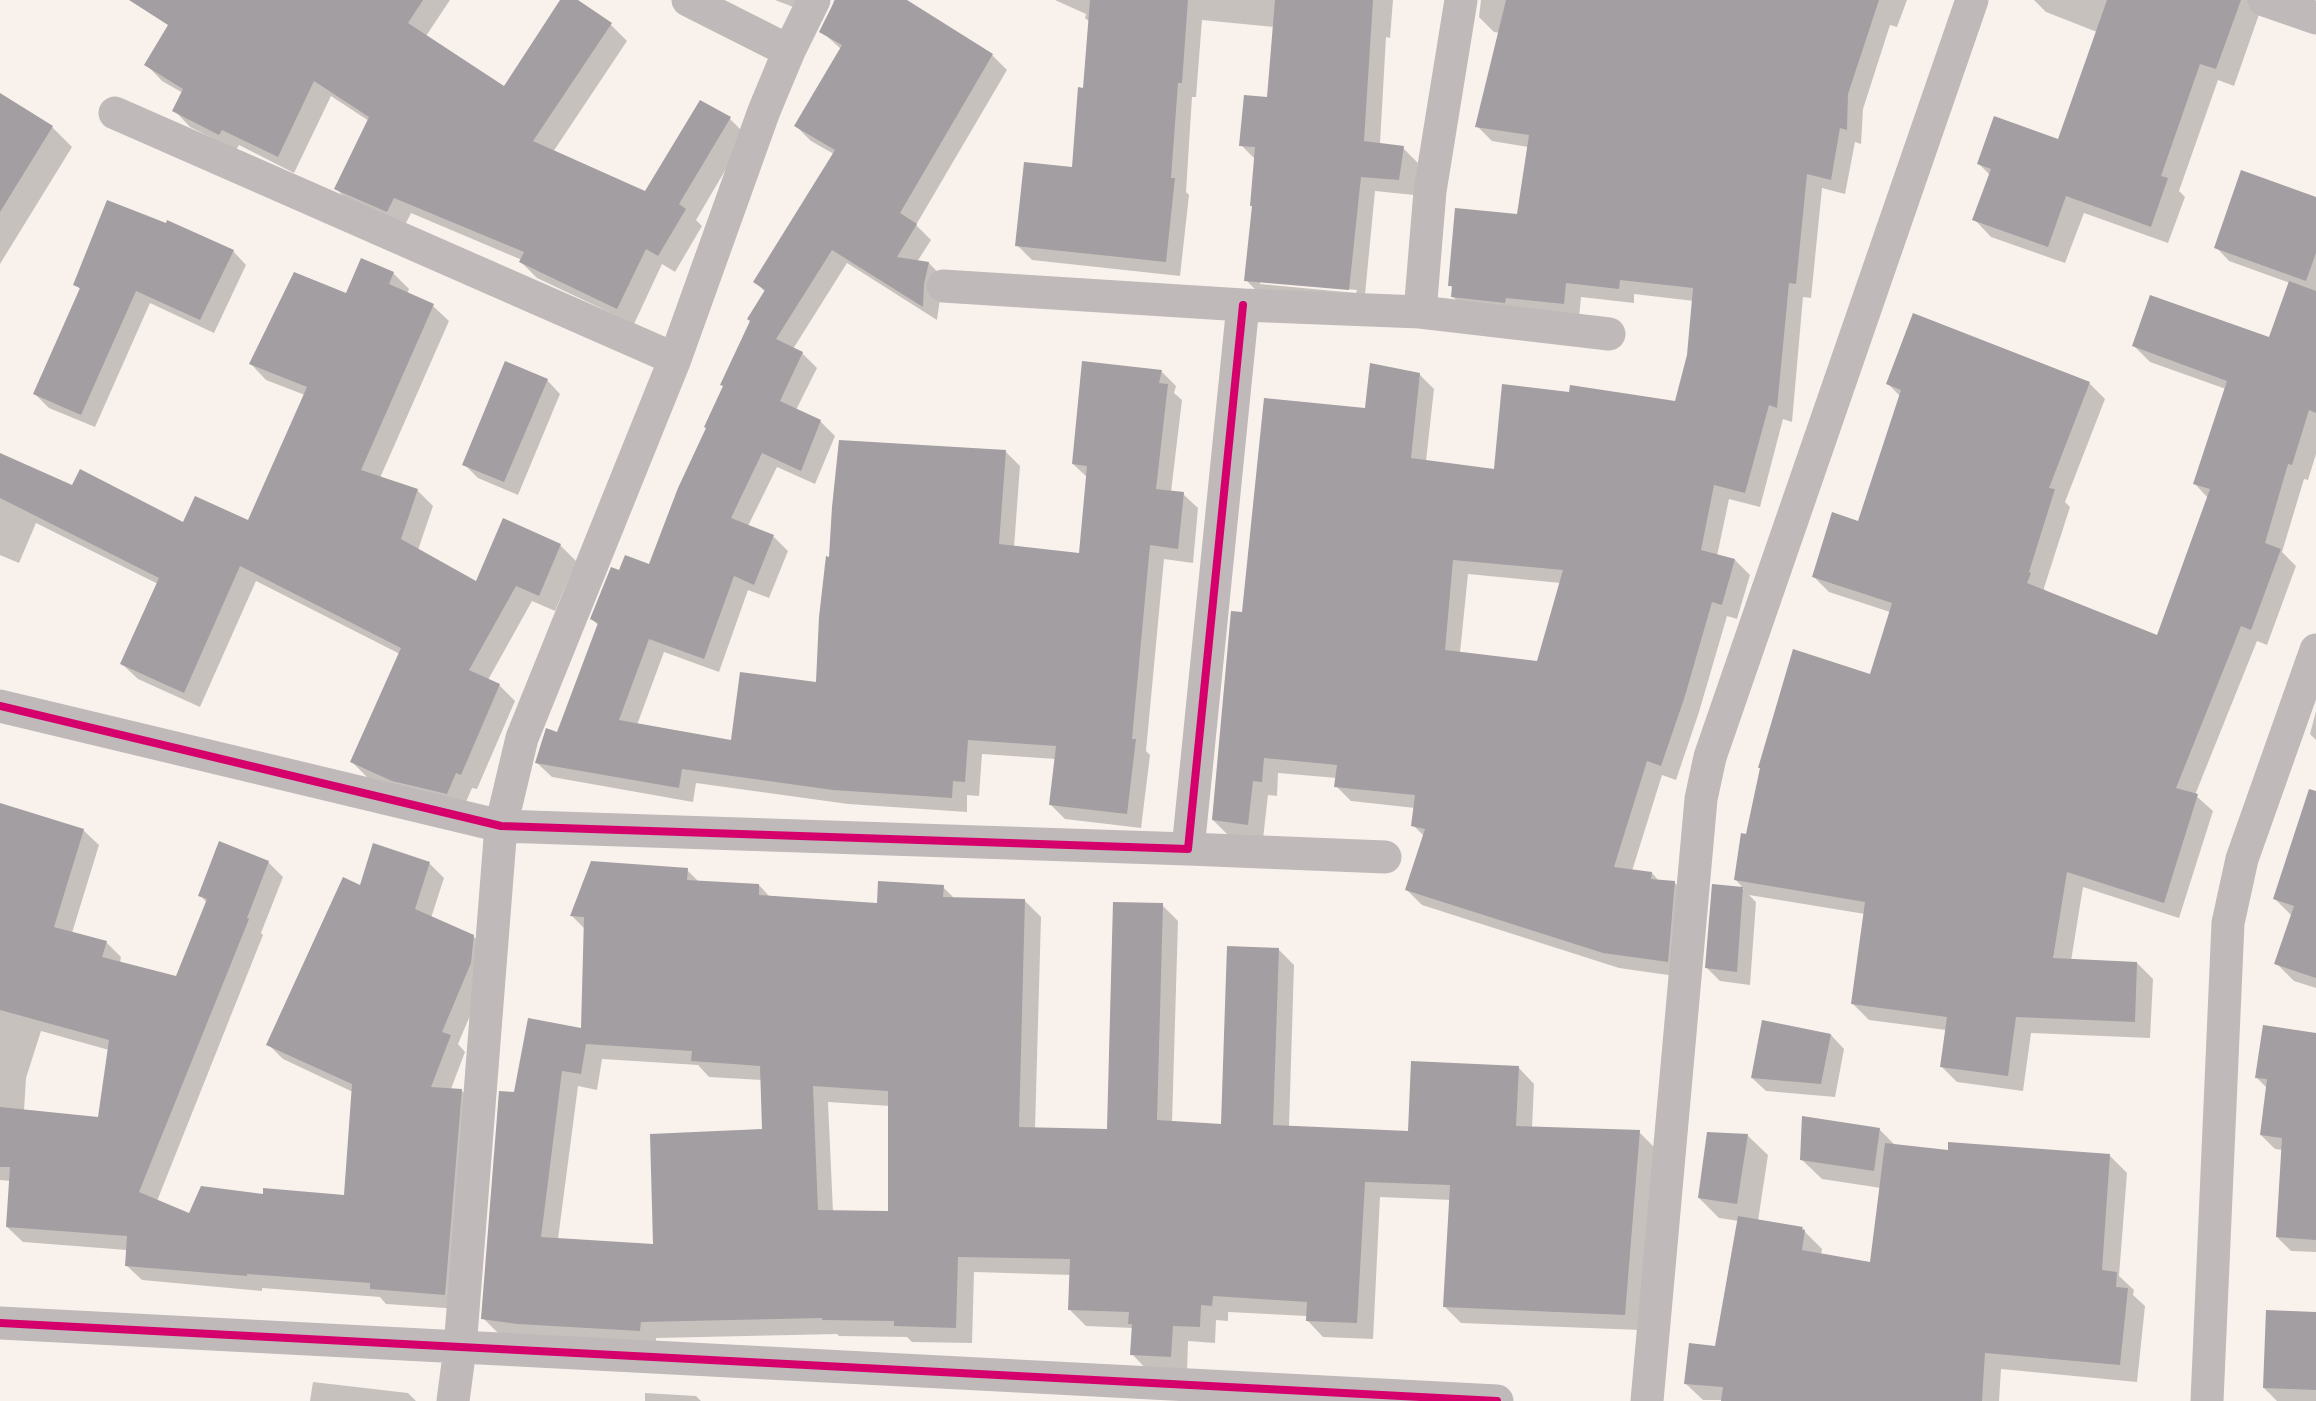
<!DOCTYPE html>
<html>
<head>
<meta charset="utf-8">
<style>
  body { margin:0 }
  canvas { display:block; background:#f9f1ec }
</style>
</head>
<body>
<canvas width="2316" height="1401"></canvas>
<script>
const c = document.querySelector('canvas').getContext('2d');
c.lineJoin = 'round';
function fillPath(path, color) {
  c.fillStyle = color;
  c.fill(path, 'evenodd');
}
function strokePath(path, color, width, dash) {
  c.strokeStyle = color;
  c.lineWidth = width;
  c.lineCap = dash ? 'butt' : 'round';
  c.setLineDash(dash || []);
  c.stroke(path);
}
fillPath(new Path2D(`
  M177,0H450L426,36L505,88L561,0H575L611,25L627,41L553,152L646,193L701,102L730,119L746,135L696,220L702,226L675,272L662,264L634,324L537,278L521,262L522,260L411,213L404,227L353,205L336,189L369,121L331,96L294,173L239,145L236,150L190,127L174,110L183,93L162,81L146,64L169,26Z
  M775,0H817L809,13Z
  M834,0H906L992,55L1007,70L916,225L931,240L917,262L929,263L943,278L937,320L847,263L793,349L802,353L817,368L796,410L820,421L835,436L815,484L777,467L748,526L774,537L788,551L769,598L748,590L719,672L664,652L637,725L733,742L818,684L1005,451L1020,466L1014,548L1080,554L1088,478L1073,464L1161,371L1176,386L1174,393L1182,400L1171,492L1183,494L1198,508L1193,563L1164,559L1146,751L1150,755L1141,828L1065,819L1051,805L1056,759L982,754L979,796L967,795V812L848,804L696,783L693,802L552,777L537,763L557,734L599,626L592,619L620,572L650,566L765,292L755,281L834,154L811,141L796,126L841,49L821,31L832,8Z
  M1055,0H1393L1390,38L1386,37L1380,144L1403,148L1418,163L1414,195L1375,191L1364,305L1261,295L1246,280L1253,207L1255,159L1241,145L1268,99L1274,27L1202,20L1196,97H1192L1186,192L1189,195L1180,276L1032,260L1017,245L1073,169L1085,89L1090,22L1085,18L1086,14ZM1260,281L1357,290L1356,293L1260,284Z
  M1481,0H1907L1897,27L1890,25L1863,109L1861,144L1855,142L1845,194L1822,188L1811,298L1803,297L1792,422L1783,419L1760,507L1729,499L1717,556L1735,560L1750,575L1737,619L1727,616L1699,712L1676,780L1662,775L1632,871L1652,873L1659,881L1674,882L1689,897L1682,977L1619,968L1422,905L1407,890L1425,837L1413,825L1415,808L1351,801L1336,786L1337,778L1278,773L1277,796L1268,795L1263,839L1228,835L1213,820L1244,613L1366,410L1419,374L1434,389L1426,461L1495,471L1676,403L1689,356L1694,301L1634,294V303L1581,297L1579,318L1468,311L1452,296L1453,289L1450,285L1518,216L1528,147L1492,141L1477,126L1500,33L1494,32L1479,17ZM1468,574L1561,583L1538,663L1460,653Z
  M2034,0H2264L2234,86L2218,80L2179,191L2185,197L2168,243L2084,213L2065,263L1991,237L1974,219L1990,175L1978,163L2059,141L2097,32L2046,12Z
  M0,94L52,127L72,147L0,264Z
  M2316,198V454L2308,480L2304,479L2282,552L2296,566L2267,645L2257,641L2195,795L2213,811L2179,918L2083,887L2071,961L2137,963L2153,979L2150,1038L2031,1033L2023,1091L1957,1082L1941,1066L1946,1030L1869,1020L1853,1004L1865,914L1749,895L1756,902L1750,985L1720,981L1706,967L1714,886L1744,889L1735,879L1747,836L1871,675L1890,612L1829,592L1813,576L1859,523L1901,397L1888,384L2089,383L2105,399L2065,502L2070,507L2044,588L2045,592L2158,637L2208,498L2195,484L2226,389L2150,362L2134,346L2270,339L2290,283L2229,261L2216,247Z
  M233,251L246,265L214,333L150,303L95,427L49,408L35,394L81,290L75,284Z
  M393,273L409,289L407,294L433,306L449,321L380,478L417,490L433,506L418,550L477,583L504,520L560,545L576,561L555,611L532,601L488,680L499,685L515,701L477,789L472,788L463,809L368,778L352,762L400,654L256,581L200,707L138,679L122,664L158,584L36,523L19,563L0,555V455L73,487L184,524L249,522L305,395L266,380L251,364L346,295Z
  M547,380L560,394L518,495L478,478L464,464Z
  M2316,711V740L2310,734Z
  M0,804L83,830L99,845L72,933L106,942L121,957L120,963L177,978L207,903L200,895L268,862L283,877L261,933L263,935L157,1201L189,1215L264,1196L346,1197L353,1092L283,1059L268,1044L361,887L429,863L444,878L431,918L473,936L488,951L486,978L458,1044L465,1052L451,1089L461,1090L476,1105L460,1309L386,1304L380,1297L262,1288V1291L142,1280L126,1265L127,1250L23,1242L7,1227L11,1181L0,1180ZM41,1031L109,1050L99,1119L24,1111L26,1078Z
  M2316,844V988L2294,981L2276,963L2292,916L2275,899Z
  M687,870L699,882L759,885L770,897L878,904L943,887L955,899L1024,900L1041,917L1035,1129L1109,1131L1162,905L1178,921L1172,1123L1223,1126L1278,949L1294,965L1289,1127L1410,1133L1518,1067L1534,1084L1532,1128L1639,1132L1655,1148L1640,1330L1461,1323L1444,1306L1451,1200L1380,1197L1373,1339L1323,1337L1307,1320V1316L1228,1312V1321L1216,1320L1215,1343L1188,1341L1187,1373L1148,1371L1132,1354L1133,1328L1086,1326L1070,1310L1071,1275L974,1272L972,1343L912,1342L907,1337L839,1336L837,1334L656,1338V1346L499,1334L483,1318L515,1094L582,1030L585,929L572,916ZM602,1059L698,1065L709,1077L762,1080L763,1131L655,1245L558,1239L578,1086L597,1090ZM828,1102L890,1106L889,1212H833Z
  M1831,1035L1844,1049L1835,1097L1766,1091L1752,1078Z
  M2316,1035V1252L2291,1251L2277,1237L2283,1150L2275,1149L2261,1135L2267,1088L2256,1077Z
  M1880,1130L1895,1145L1949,1151L2110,1156L2127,1173L2119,1276L2134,1290L2133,1295L2145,1306L2137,1382L2001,1369L1999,1401L1703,1400L1685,1383L1716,1348L1739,1221L1719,1218L1699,1198L1747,1135L1768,1155L1758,1221L1802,1229L1822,1249L1821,1255L1871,1264L1881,1188L1822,1179L1801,1159Z
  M2316,1313V1401H2277L2264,1388Z
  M313,1382L408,1393L416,1401H310Z
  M645,1393L696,1396L701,1401H645Z`), '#0003');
fillPath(new Path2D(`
  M129,0H423L408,23L504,86L560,0H578L612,23L533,141L645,191L700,100L731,117L679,204L686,209L658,256L646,249L617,309L519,262L524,252L394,198L387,212L334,189L369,117L314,81L278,157L222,130L219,135L172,111L183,89L144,65L168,25Z
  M835,0H907L993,54L900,213L917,224L897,257L929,262L924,284L923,307L832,250L776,339L803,352L780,401L821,420L801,471L762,453L731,518L774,535L754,585L734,576L704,659L649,639L619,720L731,740L740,672L816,682L819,617L826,556L829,557L832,507L839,440L1006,450L999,544L1079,553L1087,466L1072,464L1082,361L1162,370L1159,383L1168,384L1156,489L1184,492L1178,549L1150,545L1132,739H1136L1127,814L1049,805L1056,746L968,740L965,782L953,781L952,798L833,790L682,769L679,788L535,763L546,728L557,732L598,623L590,619L611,567L619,570L625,555L649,564L678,488L706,428L704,427L723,386L720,385L750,321L747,319L765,290L753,282L835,150L794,126L842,45L819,32Z
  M1090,0H1188L1182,83H1178L1171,178H1175L1166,262L1015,246L1024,162L1072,167L1078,87L1083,88Z
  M1275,0H1373L1364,141L1404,146L1399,180L1361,177L1349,290L1244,281L1252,206H1250L1255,147L1239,146L1244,95L1267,97Z
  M1506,0H1879L1848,94L1847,130L1840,128L1831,180L1807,174L1796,284L1789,283L1777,408L1769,405L1745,493L1714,485L1701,550L1735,559L1722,605L1712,602L1685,696L1661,766L1647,761L1614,867L1652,872L1651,879L1675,881L1668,962L1603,953L1405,890L1425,829L1411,826L1415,795L1334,787L1337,765L1264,758L1262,782L1253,781L1248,825L1212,820L1231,611L1242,612L1264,398L1365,408L1370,363L1420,373L1411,458L1494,469L1502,384L1569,392L1570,385L1675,401L1687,355L1693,288L1620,280L1619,289L1566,283L1564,304L1506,298L1505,303L1451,297L1452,286H1448L1455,208L1517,214L1529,135L1475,127ZM1453,560L1563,570L1537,661L1445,650Z
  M2107,0H2241L2216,69L2200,64L2161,176L2168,178L2151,227L2066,196L2048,247L1972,220L1991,169L1977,164L1994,116L2058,139Z
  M0,93L53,126L0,212Z
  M2241,170L2316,197V253L2306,281L2214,248Z
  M107,200L166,223L167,220L234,250L200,320L136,291L81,415L33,394L80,288L73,285Z
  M361,258L394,272L389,284L434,304L361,470L418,489L401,539L476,581L503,518L561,544L539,596L516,586L469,670L500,684L461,775L456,773L447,794L392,781L350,762L401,648L240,566L184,693L120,664L159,578L0,498V453L72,485L80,469L183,522L195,496L248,520L307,387L249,364L294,272L346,293Z
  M2289,281L2316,291V413L2309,410L2292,465L2288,464L2265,543L2281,549L2251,630L2241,626L2176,788L2198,794L2164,903L2067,872L2053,958L2137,962L2135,1022L2016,1017L2008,1076L1940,1067L1947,1017L1851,1004L1865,902L1734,880L1741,833L1746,834L1760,768H1758L1793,649L1870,674L1892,603L1812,577L1832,512L1858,521L1901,390L1886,384L1913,313L2090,382L2049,488L2055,489L2029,572L2031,573L2027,583L2157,635L2210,489L2193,484L2227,381L2132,346L2150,295L2269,337Z
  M505,361L548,379L504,482L462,465Z
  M2309,789L2316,791V978L2274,964L2294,906L2273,899Z
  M0,803L84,829L54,927L107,941L102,957L176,976L207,899L198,896L219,841L269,861L247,918L249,919L139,1192L189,1213L201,1186L263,1194V1188L344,1195L352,1084L266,1045L343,877L360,885L373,843L430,862L415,909L474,935L471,963L442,1032L451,1035L431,1087L462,1089L445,1295L370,1289V1283L247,1274V1276L125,1266L127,1236L6,1227L10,1167H0V1107L98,1117L109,1040L0,1010Z
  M591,861L688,868L687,880L759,884V895L877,903L878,881L944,885L943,897L1025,899L1019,1127L1107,1129L1113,902L1163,903L1157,1120L1221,1124L1227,946L1279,948L1273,1125L1408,1131L1411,1061L1519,1066L1516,1126L1640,1130L1625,1315L1443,1307L1450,1185L1365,1182L1357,1323L1306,1321L1307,1302L1213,1296L1212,1306L1201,1305L1200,1327L1173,1326L1171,1357L1130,1355L1132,1324H1128L1129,1312L1068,1310L1070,1259L958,1257L956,1328L894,1326V1321L822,1320V1318L641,1322L640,1331L517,1324L481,1319L499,1091L514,1092L528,1018L581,1028L584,917L570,916ZM586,1044L692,1051L691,1061L760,1066L762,1129L650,1134L653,1244L541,1237L562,1071L581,1074ZM813,1086L888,1091V1211L818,1210Z
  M1712,884L1743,887L1737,972L1705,968Z
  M1762,1020L1831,1034L1821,1084L1751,1078Z
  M2263,1025L2316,1033V1240L2276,1237L2282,1138L2260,1135L2267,1079L2255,1078Z
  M1802,1116L1880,1128L1874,1171L1800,1160Z
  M1707,1132L1748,1134L1737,1204L1698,1198Z
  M1948,1142L2110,1154L2102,1270L2117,1272L2116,1287L2128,1288L2120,1365L1985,1353L1982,1401H1721L1723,1387L1684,1384L1689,1343L1715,1346L1738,1216L1803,1227L1802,1229L1805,1230L1802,1250L1870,1262L1885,1143L1948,1150Z
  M2266,1310L2316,1312V1390L2263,1388Z`), '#a39ea2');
strokePath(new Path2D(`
  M688,0L789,51
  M2264,0L2316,18
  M115,113L675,359
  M943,286L1243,305L1420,312L1430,191L1461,0
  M1420,312L1609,334
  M0,706L501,826L1188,849L1243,305
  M1188,849L1385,857
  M0,1323L1497,1401
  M453,1401L460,1348L501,826L522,738L675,359L764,111L789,51L814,0
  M1647,1401L1701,799L1710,757L1972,0
  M2207,1401L2228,923L2242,859L2316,650`), '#bfb9b9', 33);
strokePath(new Path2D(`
  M0,706L501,826L1188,849L1243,305
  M0,1323L1497,1401`), '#d6006c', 8);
</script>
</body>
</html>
